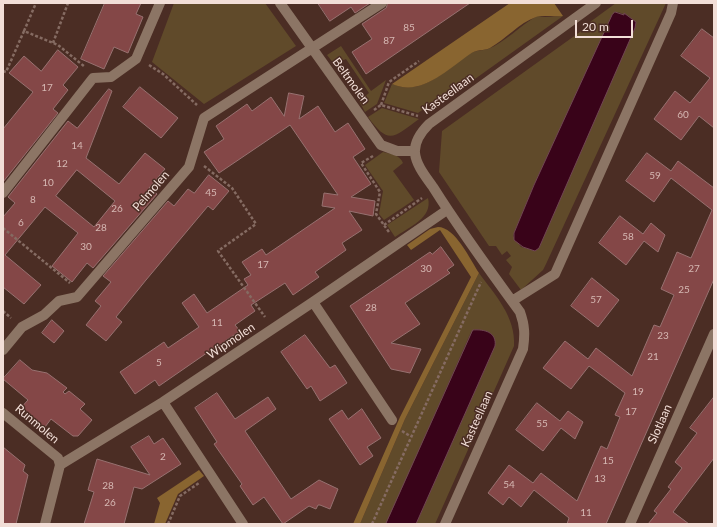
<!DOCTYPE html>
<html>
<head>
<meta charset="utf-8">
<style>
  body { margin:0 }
  #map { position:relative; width:717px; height:527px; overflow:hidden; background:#4b2d24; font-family:Lato,sans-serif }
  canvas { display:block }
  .frame { position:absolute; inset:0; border:4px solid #f2ded7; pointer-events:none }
  .scale { position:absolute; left:575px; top:20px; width:58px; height:18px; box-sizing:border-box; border:2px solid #f2ded7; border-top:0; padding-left:5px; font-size:12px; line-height:14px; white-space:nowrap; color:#f2ded7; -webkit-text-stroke:3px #4b2d24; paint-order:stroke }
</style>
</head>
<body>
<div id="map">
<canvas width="717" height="527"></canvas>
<div class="frame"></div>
<div class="scale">20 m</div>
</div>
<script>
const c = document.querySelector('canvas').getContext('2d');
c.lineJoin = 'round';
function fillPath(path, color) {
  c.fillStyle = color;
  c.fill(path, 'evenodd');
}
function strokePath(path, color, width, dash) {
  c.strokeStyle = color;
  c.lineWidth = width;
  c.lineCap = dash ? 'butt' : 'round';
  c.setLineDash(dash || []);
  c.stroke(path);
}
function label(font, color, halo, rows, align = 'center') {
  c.font = font + ' Lato,sans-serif';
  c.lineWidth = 3;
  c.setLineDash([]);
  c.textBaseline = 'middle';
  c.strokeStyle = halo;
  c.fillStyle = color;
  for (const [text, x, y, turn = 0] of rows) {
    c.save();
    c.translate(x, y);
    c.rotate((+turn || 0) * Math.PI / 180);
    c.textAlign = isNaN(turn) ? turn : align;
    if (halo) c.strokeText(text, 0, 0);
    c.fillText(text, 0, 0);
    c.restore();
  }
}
fillPath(new Path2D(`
  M174,3H265L296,46L204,104L152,62Z
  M616,3H666L546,264L543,270L521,290L509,274L512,267L506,260L511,256L507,251L502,255L496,246H489L439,172L442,131L591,24L590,22ZM618,12L629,16L636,25L535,250L521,247L513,236L514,233L534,185Z
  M537,16L545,17L563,16L433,109L429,105L418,113L384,103L392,84C423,97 446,69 470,53C476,50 482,51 488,49C504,43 521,25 537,16Z
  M341,46L371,91L386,80L377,104L365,112L359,101L369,93L346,59L334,64L327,55Z
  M382,108L419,119C394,137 389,146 368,117Z
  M383,152C391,154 400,155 403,163L393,171L414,200L384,220L379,214L383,191L365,165Z
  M428,198C433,218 409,227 395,237L387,225Z
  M479,273C495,295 516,317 514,346L435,524H416L495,346L479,330L471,332L386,524H360L405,419Z`), '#604a2a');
fillPath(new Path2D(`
  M510,3H554L563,16C556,17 540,15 536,17C519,23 506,39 490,48C484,51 476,49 470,54C447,70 421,97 392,84Z
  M438,227C455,227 470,259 479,273L405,419L360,524H353L400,417L471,277L440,230L411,250L407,245L430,229Z
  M199,470L204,476L178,494L165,524H154L160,503L157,498Z`), '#896530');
const water = new Path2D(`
  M615,12L624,15V13L636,22L635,28L539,248L535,251L523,247L514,240V233L534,185L612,15Z
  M473,330C484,329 497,332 495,346L416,524H386Z`);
fillPath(water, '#390319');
strokePath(water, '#704552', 1);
const building = new Path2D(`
  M105,3H141L136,14L143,17L128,53L114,47L104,69L81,59Z
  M318,3H370L355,13L351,7L330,21Z
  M388,3H470L366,74L352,52L372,39L362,24L386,8Z
  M702,29L714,38V128L699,116L681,140L654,119L675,91L690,103L710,78L681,56Z
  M58,50L78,67L63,85L68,90L53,109L58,113L3,182V129L33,92L9,73L24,56L41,71Z
  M140,87L178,118L161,138L123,107Z
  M109,89L112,91L86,158L119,184L145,153L165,169L149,188L157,194L93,268L87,263L72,282L52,266L78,233L45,207L5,255L41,285L24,304L3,287V217L15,203L8,197L68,121L77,128ZM77,170L115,201L94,227L56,196Z
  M289,93L304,96L299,119L318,106L335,132L348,123L365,149L353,157L371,184L351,197L375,201L373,216L349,211L362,230L342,243L346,250L315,272L319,277L293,295L285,283L251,305L255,311L235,325L240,331L225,341L228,345L217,352L214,348L159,386L155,380L135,394L120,372L164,342L168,348L199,327L182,303L194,294L207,313L248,285L244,279L251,275L242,262L262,249L266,255L335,208L322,206L324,193L338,195L290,125L219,173L204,152L224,139L216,126L247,104L252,111L271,97L284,116Z
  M647,153L671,171L678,161L714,188V279L606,524H567L569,518L534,490L521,507L509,497L503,505L488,493L509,465L533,483L541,473L577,501L601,446L607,449L620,417L615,415L625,393L589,366L571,389L543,368L565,341L588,359L596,348L632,376L654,325L660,327L674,295L661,289L677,252L691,258L712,210L671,178L654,202L626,181Z
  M209,175L229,191L213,210L208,206L146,280L116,317L122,322L106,341L86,325L101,306L95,301L111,282L103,276L168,201L174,206L188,189L194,193Z
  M620,216L643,234L651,223L665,235L658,252L644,241L626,265L599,243Z
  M441,247L454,265L447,270L450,273L405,303L420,324L391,343L421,349L410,373L391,369L350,306L430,252L432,254Z
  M592,278L619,300L598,327L571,306Z
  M52,320L64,331L54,343L42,333Z
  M305,335L330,368L335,365L347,383L320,401L311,386L307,389L281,352Z
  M20,360L32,370L47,373L67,388L63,392L65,394L69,391L85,404L80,409L92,420L78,436H73L51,419L42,431L18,411L28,400L3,379Z
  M217,393L235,419L268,397L276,409L245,431L291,499L319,480L338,489L330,509L320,505H318L316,509L309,506L283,524L264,497L253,505L240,486L242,484L214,444L217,442L195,408Z
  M714,397V458L673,512L689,524H648L657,513L654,511L671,489L668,487L682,468L675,462L697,433L690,428Z
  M537,403L560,421L568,411L583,422L575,439L561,428L543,451L516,430Z
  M362,409L381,438L367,447L373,456L360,465L329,419L342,410L348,419Z
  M149,436L154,444L163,438L181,464L142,489L134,487L124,524H84L94,492L88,490L97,459L150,475L131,447Z
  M3,447L25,465L23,471L28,475L16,524H3Z`);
fillPath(building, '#844747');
strokePath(building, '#977170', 1);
strokePath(new Path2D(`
  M24,31L36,3
  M53,43L68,3
  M149,65L163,74L197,105
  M3,71L6,72L24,31L58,45L85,67
  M381,105L389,82L419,61
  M374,110L381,105L418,116
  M373,156L361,163L380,192L376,214L389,232
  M204,166L232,188L256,224L218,251L265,317
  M384,225L422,198
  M3,228L70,283
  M3,311L11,318
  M402,431L410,436
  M168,524L180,496L199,483
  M372,524L481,282`), '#856b62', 2.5, [3, 2]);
strokePath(new Path2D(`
  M280,3L381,145L397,151H414
  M3,193L93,78L111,77L136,59L160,3
  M512,301L555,274L671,13L673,3
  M313,302L392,420
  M3,350L22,327L44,315L59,301L77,297L189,167L204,118L382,3
  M163,402L243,524
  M3,413L58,458L60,465L45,524
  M60,465L163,402L313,302L447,210
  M445,524L523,349C525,335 525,326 520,312C490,271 460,230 433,187C426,177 416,165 415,153C414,141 422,131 429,124L596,3
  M630,524L714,334`), '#8c7565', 10);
label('10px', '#d6b8b3', null, [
  ["85",409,28],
  ["87",389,41],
  ["17",47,88],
  ["60",683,115],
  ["14",77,146],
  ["12",62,164],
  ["59",655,176],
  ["10",48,183],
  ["45",211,193],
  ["8",33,200],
  ["26",117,209],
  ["6",21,223],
  ["28",101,228],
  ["58",628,237],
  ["30",86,247],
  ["17",263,265],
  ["30",426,269],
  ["27",694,269],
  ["25",684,290],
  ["57",596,300],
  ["28",371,308],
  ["11",217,323],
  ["23",663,336],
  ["21",653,357],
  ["5",159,363],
  ["19",638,392],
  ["17",631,412],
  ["55",542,424],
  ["2",163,457],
  ["15",608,461],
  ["13",600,479],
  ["54",509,485],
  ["28",108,486],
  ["26",110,503],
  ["11",586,513]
]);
label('12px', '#f2ded7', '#4b2d24', [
  ["Beltmolen",351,81,54],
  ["Kasteellaan",448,94,-36],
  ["Pelmolen",151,191,-49],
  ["Wipmolen",231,341,-34],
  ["Kasteellaan",477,419,-66],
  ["Runmolen",37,424,40],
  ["Slotlaan",660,424,-66]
]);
</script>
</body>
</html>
